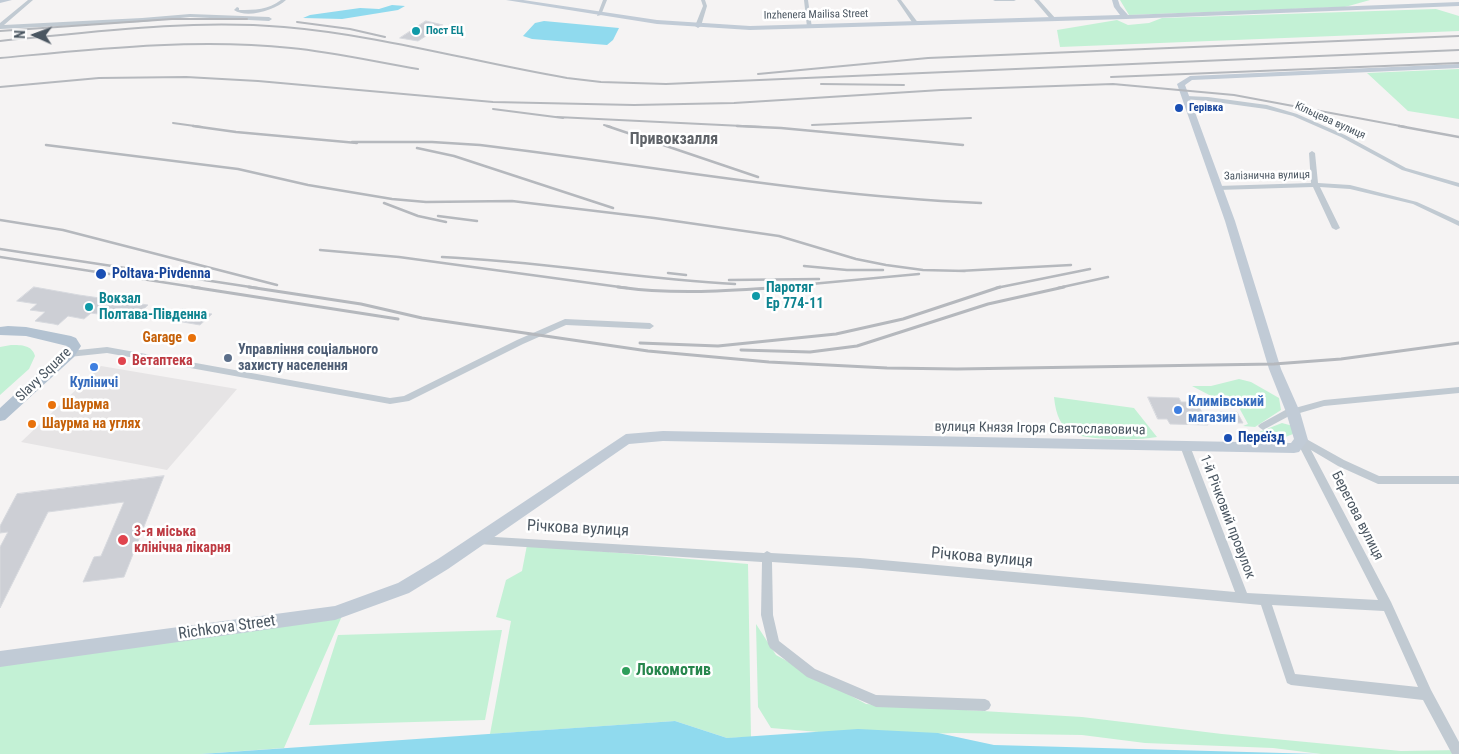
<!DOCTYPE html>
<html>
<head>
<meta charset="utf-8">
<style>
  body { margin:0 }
  #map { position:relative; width:1459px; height:754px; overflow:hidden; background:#f5f3f3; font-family:"Roboto Condensed",sans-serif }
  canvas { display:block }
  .north { position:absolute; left:10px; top:10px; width:50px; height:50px; -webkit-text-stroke:4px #fff; paint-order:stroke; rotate:272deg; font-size:14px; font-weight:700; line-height:20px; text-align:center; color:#4a5661 }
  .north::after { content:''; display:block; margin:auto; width:18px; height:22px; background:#4a5661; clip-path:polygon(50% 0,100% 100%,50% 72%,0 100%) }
</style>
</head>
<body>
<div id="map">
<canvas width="1459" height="754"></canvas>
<div class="north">N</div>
</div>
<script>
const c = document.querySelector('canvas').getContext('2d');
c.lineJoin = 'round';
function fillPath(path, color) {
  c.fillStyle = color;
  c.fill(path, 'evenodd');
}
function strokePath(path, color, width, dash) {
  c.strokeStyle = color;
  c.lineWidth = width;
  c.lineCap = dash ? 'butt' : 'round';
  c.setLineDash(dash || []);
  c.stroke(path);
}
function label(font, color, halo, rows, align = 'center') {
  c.font = font + ' "Roboto Condensed",sans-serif';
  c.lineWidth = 5;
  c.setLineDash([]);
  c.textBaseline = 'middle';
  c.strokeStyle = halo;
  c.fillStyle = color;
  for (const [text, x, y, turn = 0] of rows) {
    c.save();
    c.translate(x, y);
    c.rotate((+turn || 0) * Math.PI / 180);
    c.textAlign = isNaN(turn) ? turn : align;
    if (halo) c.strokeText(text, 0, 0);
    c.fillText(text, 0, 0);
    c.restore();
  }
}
fillPath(new Path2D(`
  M101,366L237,389L167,470L21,442Z`), '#e6e4e5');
fillPath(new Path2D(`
  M1120,0H1370L1345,7L1129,15Z
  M1436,9L1459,16V31L1060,47L1057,30L1117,20L1128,25L1149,23L1162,18Z
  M1459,69V119L1408,111L1367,73Z
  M11,345C22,345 32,345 35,356L29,369L0,395V347Z
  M1239,379L1251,382L1279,398L1281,410L1255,427L1243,426L1248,424L1236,402L1215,398L1192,386H1211Z
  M1054,397L1134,408L1157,437C1141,440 1126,439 1110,439C1076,437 1058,436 1054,397Z
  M1282,423L1293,426V434L1273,442L1249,443L1259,432Z
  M527,545L748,564L751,737L727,738L675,721L490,734L511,621L496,617L506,580L522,571Z
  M342,616L284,748L201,754H0V666Z
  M756,624L776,655L866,704L1082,717L1222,734L1401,751L1459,750V754H1321L1273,748L1145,743L1082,735L955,733L866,736L771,728L758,707Z
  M502,630L485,720L309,725L338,635Z`), '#c3f1d5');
fillPath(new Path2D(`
  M392,5L405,6L398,10L342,19L303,18L310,15L360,8L379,9Z
  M544,21L619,28L613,40L607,45L532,39L523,36L535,23Z
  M675,721L727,738L858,729L938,733L994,745L1319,754H201Z`), '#90daee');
const building = new Path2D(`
  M426,21L443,25L418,41L400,38Z
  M34,287L79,295L148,305L133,319L91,313L84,319L68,316L58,325L54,324L35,321L45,312L30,310L37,304L17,301Z
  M183,309L199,312L212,314L200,325L171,320Z
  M1148,397L1179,398L1181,402H1197L1208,425L1170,424L1167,419H1158Z
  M1220,412H1237L1243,423H1226Z
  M164,476L124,577L83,582L94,557L101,556L124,502L48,512L0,608V547L8,532L0,533V526L17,494Z`);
fillPath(building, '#cdcfd5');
strokePath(building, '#d7d9de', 1);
fillPath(new Path2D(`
  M28,0H33L4,25L142,18L190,14L269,17L272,19L269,21L190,17L142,22L0,29V23Z
  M281,0H286C275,10 247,19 234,10L237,7L239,8V10C255,10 268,10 281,0Z
  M603,0H607L601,15L597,16Z
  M701,0H705L707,6L701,26L698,28L695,26L703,6Z
  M804,0H808L812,28L807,27Z
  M897,0H901L919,24L918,25H914Z
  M993,0H1016L1014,1H995Z
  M1034,0H1039L1056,19V21H1052Z
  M1186,96L1208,97L1267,105L1297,114L1345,135L1406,168L1459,183V187L1402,170L1341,137L1293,116L1266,109L1208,101L1184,99L1183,98Z
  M1312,151L1315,153L1318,183L1350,185L1417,202L1459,221V226L1413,204L1350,189L1320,187L1340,228L1336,230L1332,228L1313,187L1218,190L1215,188L1218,186L1311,183L1309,153Z
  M565,319L650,323L654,326L650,329L566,325L523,344L409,401L390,404L107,353L69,357L65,354L69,351L107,347L390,398L404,396L517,340Z
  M1459,387V393L1324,406L1293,415H1291L1263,430L1260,428L1258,426L1260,424L1289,408L1292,407L1295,408L1324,400Z
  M1301,436L1344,460L1379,476H1459V484H1378L1338,466L1311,450L1391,602L1431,690L1459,742V754H1452L1423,700L1291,685L1287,683L1261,605L860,568L772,562L773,615L779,641L815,669L876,695L985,699L989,701L991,705L989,709L985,711L876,707L807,677L770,648L768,644L761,615L762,562L478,544L474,543L473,540L474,537L478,536L764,553L767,551L771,553L860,558L1235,592L1180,446L1182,443H1188L1190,446L1247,593L1378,600L1296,440L1298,437ZM1272,605L1384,611L1418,687L1295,674Z`), '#c1cad2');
fillPath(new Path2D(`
  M0,0H12L0,3Z
  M506,0H523L657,20L750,26L1120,15L1114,7L1112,0H1118L1120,6L1128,15L1459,2V6L1126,19L750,30L657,24Z
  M1459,64V68L1192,80L1185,85L1235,221L1281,369L1300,412L1308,440L1299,452L1294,453L663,441L629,444L448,569L409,593L335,620L0,667V651L335,606L398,583L438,559L626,434L663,431L1291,443L1294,439L1286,412L1269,369L1225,221L1177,84L1190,76Z`), '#c1cbd6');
fillPath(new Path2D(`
  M8,326L26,327L71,336L76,338L81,346L74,357L5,420L0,421V408L67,346L26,336L0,335V327Z`), '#b3c2d1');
strokePath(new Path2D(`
  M297,22L350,29L385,37
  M0,31L172,19H247
  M0,41C94,32 189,19 284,27C379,35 473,62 567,78L601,82L666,84L1459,50
  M0,58C97,49 194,38 291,48C333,52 376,62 418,69
  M758,74L928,58L1459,36
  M1111,77L1459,63
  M821,84L904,85
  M0,87L99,78L186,77L258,81L493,102L634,105L734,103L941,90L1113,84L1234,95L1406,127
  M493,109L563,118
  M557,117L763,127
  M173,123L202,127
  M604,125L611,127
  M812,125L971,118`), '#b5b8bd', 2);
strokePath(new Path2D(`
  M193,126L236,132L357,143
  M607,126L758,177
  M737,126L781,128L963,145
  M1399,126L1459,137
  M352,142H432L480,145C647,165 812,196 981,203
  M46,145L238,169L308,185L392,199L426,202L512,201L654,218L779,236L856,259L886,265L923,270L965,271
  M417,148L454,156L613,208
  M384,203L418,216L446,222
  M438,216L477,221
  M0,220L63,230L277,285
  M0,249L257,288
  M320,250L399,257L627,288
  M0,257L200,288
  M442,257C540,261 637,279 735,284
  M804,266L847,270H883
  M959,271L1071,265
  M668,273L686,275
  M729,280L819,279
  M768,288L919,274
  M996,288L1090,269
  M1058,288L1108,277`), '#b5b8bd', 2.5);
strokePath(new Path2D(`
  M192,287L398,319
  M249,287L361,304L422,318L648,351L769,362L887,368L957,369L1274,364L1341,359L1459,343
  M618,287C674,295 729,291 785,287
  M640,343L718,346L836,334L903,319L1000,287
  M741,350L810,352L857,346L988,304L1064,287`), '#b5b8bd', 3);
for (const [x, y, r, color] of [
  [416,31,5,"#0f9aa8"],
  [1179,108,5,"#1a4fb4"],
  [101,274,6,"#1a4fb4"],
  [756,296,5,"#0f9aa8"],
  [89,307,5,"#0f9aa8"],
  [192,338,5,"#e8710a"],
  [228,358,5,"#5c6f8a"],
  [122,361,5,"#e0444e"],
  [94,367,5,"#3f7fe0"],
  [52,405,5,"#e8710a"],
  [1178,410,5,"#3f7fe0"],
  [32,424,5,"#e8710a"],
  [1228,438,5,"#1a4fb4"],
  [123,540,6,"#e0444e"],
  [626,671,5,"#2e9e5b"]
]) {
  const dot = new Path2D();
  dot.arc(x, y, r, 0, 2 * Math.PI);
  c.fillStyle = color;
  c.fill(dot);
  strokePath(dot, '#fff', 2);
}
label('11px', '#4a5661', '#fff', [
  ["Inzhenera Mailisa Street",816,15,-1],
  ["Кільцева вулиця",1330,121,24],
  ["Залізнична вулиця",1267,176,-1]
]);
label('bold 11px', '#0d838f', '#fff', [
  ["Пост ЕЦ",426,31]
], 'left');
label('bold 11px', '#164399', '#fff', [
  ["Герівка",1189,108]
], 'left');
label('bold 14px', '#164399', '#fff', [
  ["Poltava-Pivdenna",112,274],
  ["Переїзд",1238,438]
], 'left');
label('bold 14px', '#0d838f', '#fff', [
  ["Паротяг",766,288],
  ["Ер 774-11",766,304],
  ["Вокзал",99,299],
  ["Полтава-Південна",99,315]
], 'left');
label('bold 14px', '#c56008', '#fff', [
  ["Garage",182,338,"right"],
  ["Шаурма",62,405],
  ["Шаурма на углях",42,424]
], 'left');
label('bold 14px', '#4e5e75', '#fff', [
  ["Управління соціального",238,350],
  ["захисту населення",238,366]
], 'left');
label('bold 14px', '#be3a42', '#fff', [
  ["Ветаптека",132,361],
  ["3-я міська",134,532],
  ["клінічна лікарня",134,548]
], 'left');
label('14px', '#4a5661', '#fff', [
  ["Slavy Square",44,375,-44],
  ["вулиця Князя Ігоря Святославовича",1040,429,1],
  ["Берегова вулиця",1357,516,63],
  ["1-й Річковий провулок",1227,517,69]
]);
label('bold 14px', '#366cbe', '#fff', [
  ["Куліничі",94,383],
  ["Климівський",1188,402,"left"],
  ["магазин",1188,418,"left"]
]);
label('bold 16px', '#5f6368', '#fff', [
  ["Привокзалля",674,140]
]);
label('16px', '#4a5661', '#fff', [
  ["Річкова вулиця",578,529,3],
  ["Річкова вулиця",982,558,5],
  ["Richkova Street",227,628,-8]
]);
label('bold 16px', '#27864d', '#fff', [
  ["Локомотив",636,671]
], 'left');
</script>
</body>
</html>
